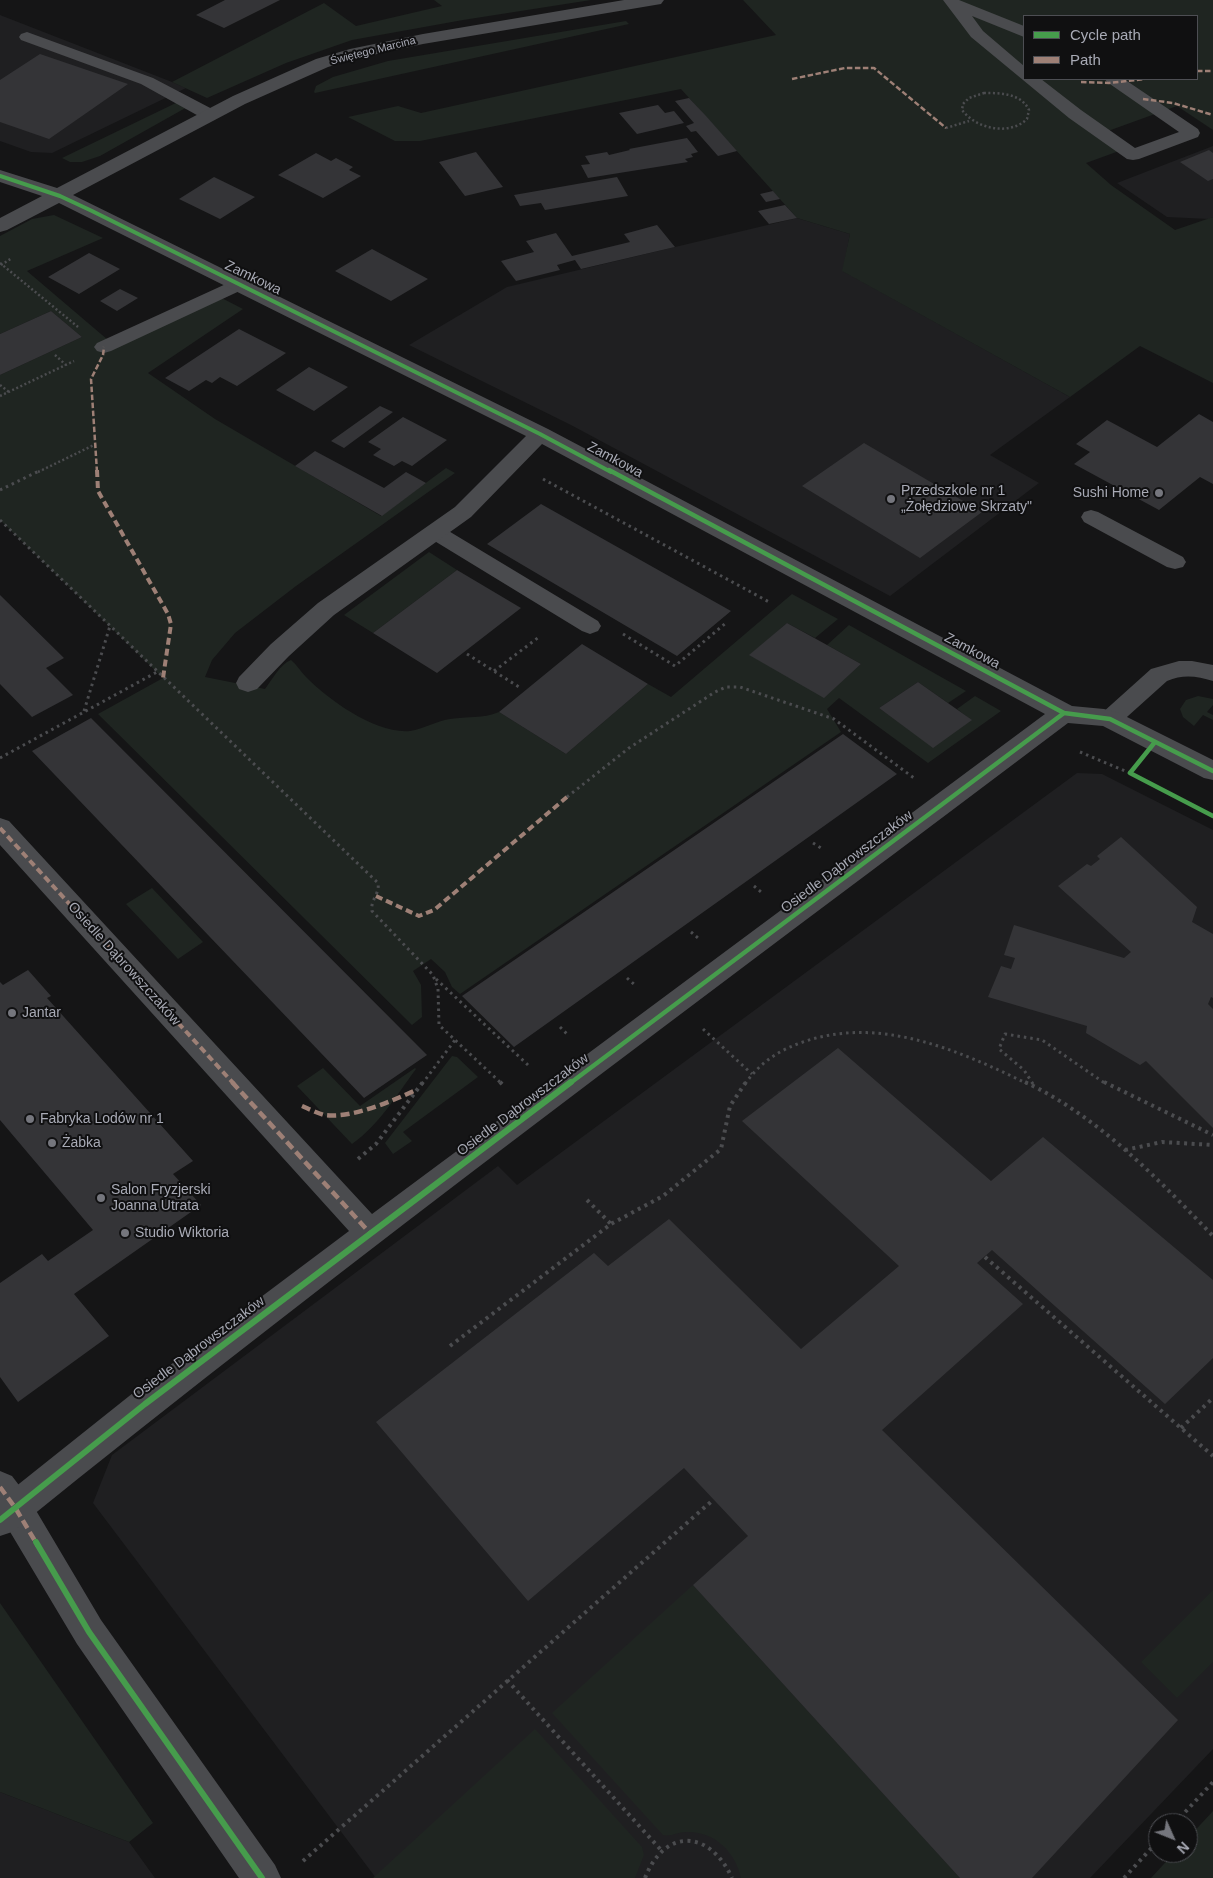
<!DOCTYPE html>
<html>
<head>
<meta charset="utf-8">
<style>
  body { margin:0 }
  #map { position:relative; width:1213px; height:1878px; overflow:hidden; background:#151516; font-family:Arial,sans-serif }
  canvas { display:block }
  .legend { position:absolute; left:1023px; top:15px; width:175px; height:65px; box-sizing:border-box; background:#101011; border:1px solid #4d4e53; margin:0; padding:6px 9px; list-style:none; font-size:15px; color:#a8aab5 }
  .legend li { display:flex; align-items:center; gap:10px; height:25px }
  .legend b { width:25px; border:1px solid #4d4e53 }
  .north { position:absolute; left:1148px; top:1813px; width:50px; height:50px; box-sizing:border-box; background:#101011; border:1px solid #4d4e53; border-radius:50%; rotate:134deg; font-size:14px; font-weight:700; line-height:20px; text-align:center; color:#a8aab5 }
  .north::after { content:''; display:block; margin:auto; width:18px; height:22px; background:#75767d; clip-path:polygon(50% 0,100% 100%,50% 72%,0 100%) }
</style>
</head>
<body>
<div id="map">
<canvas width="1213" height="1878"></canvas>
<ul class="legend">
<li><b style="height:6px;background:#469c4c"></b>Cycle path</li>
<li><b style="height:6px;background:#9e8076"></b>Path</li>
</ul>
<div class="north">N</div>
</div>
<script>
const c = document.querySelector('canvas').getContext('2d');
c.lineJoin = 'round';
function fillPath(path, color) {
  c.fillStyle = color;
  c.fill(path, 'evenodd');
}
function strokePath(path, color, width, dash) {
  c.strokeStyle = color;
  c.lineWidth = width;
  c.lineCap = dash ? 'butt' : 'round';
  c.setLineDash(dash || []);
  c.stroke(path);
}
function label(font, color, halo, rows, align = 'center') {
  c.font = font + ' Arial,sans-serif';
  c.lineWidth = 4;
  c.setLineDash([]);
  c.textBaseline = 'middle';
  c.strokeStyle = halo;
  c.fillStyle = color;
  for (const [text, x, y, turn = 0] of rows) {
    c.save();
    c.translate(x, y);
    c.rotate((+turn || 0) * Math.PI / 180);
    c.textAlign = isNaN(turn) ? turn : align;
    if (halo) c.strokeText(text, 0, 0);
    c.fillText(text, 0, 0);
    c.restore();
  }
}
fillPath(new Path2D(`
  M0,15L172,82L186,88L52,153L31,152L0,141Z
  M1213,146V217L1209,219L1167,217L1117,183Z
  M797,218L850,234L843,271L1070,397L990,455L1039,483L890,596L571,425L409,345L507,287Z
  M1077,773L1102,774L1213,830V1749L1090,1878H376L93,1503L112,1455L498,1166L517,1185Z
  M0,1792L129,1842L155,1878H0Z`), '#1f1f21');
fillPath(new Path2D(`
  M434,0H591L463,20L352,40L286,63L207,98L172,82L324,3L356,26L442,6Z
  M743,0H1213V130L1177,106L1097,135L1119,151L1086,163L1111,185L1175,230L1213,217V383L1140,346L1070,397L842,271L850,234L797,218L681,89L420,141H395L348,117L398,106L421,113L776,35ZM1024,16H1197V79H1024Z
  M626,21L629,24L315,93L314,92L316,86L333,77L388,61Z
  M180,101L189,106L100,156L82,162H70L62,158Z
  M54,215L103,238L27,271L108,340L210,292L243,309L148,373L215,419L381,516L446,468L455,473L296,586L235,633L212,660L205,677L265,689C272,680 280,664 291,660C297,665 301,672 306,677C329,700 375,734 410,731C424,729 436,721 450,719C468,716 482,719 499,712L566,754L648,684L671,697L792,594L838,619L815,638L787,623L750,655L824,697L861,664L827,645L849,625L966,691L948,703L918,682L879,708L933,747L971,720L957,709L975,696L1001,711L928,763L839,698L827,709L841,732L460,994L452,987L445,972L431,959L413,971L421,985L422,1017L412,1025L98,714L163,678L0,520V375L82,337L51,311L0,334V236L32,219Z
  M429,552L457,570L373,633L344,615Z
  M1198,696L1213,699V705L1207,712L1213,715V720L1203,715L1194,726L1183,717L1180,709L1186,700Z
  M152,888L203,942L178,959L126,904Z
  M452,1056L457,1057L478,1077L403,1132L412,1141L393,1154L385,1143Z
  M323,1068L360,1106L415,1068L416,1069C396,1096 379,1125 352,1144L297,1086Z
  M693,1585L960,1878H741C735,1851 714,1831 686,1832C678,1832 671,1837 663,1835L552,1713Z
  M1213,1590V1662L1177,1698L1141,1662Z
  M0,1603L153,1823L129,1842L0,1792Z
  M535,1729L642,1847L644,1855L635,1878H373Z
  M1213,1811V1878H1151L1174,1853H1188V1838Z`), '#1f2521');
fillPath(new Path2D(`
  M225,0H280L224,28L196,15Z
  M40,54L128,84L49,139L0,122V80Z
  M689,98L706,116L737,151L718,156L696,131L691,132L686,126L694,123L675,101Z
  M658,105L665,113L674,111L684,123L637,134L619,113Z
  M687,138L698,152L691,154L693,157L685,159L688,162L588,178L581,165L590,164L585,156L607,152L609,155L630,150L629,149Z
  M1209,150L1213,153V179L1208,181L1180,162Z
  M476,152L503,187L465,196L439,162Z
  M316,153L331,161L336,158L353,167L349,170L361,176L323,198L278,175Z
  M214,177L255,197L220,219L179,199Z
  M617,177L628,196L545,210L541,203L520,206L514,195Z
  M773,191L780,199L766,202L760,194Z
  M785,205L797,218L769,224L758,211Z
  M657,225L675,247L581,269L575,260L557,265L560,270L516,281L501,261L534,252L526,241L556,233L572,256L630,242L624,234Z
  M372,249L428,279L391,301L335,271Z
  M89,253L120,269L79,294L48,277Z
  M120,289L138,298L117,311L100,301Z
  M51,311L82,337L0,375V334Z
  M239,329L286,353L237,386L220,377L212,383L206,380L189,391L165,378Z
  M309,367L348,387L314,411L276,390Z
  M380,406L393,412L344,448L331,441Z
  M1199,414L1213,422V484L1200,477L1159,510L1074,464L1090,452L1076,444L1107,420L1157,447Z
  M403,417L447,440L412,466L402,461L394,466L373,455L381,449L368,442Z
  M864,443L982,512L920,558L802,486Z
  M315,451L384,488L406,472L426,483L382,516L295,466Z
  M541,504L731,611L677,656L487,544Z
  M457,570L521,608L437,673L373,633Z
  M0,595L64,658L46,668L73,695L32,717L0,684Z
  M787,623L827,645L861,664L824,698L749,655Z
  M582,644L648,684L566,754L499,712Z
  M918,682L972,720L933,748L879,708Z
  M91,718L427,1055L364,1098L32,751Z
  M843,734L897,774L514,1047L462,996Z
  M1121,837L1197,907L1192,922L1213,934V998L1211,997L1208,1004L1213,1009V1128L1146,1061L1140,1065L1086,1033L1087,1026L988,997L1001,966L1011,969L1015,958L1004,955L1014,925L1124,958L1131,952L1058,886L1087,864L1091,866L1100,859L1097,856Z
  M28,970L51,996L47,998L193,1161L173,1174L201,1205L74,1294L109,1336L18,1402L0,1377V1283L42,1254L48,1261L93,1230L0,1120V982L3,985Z
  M838,1048L991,1181L1043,1137L1213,1280V1358L1165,1404L992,1250L977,1263L1023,1304L882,1430L1178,1720L1032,1878H960L693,1585L748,1536L684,1468L528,1601L376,1422L594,1253L608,1266L669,1219L801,1349L899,1266L742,1121Z`), '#343437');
strokePath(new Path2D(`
  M984,93C1000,93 1021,93 1029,110L1027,119C1010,136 976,129 962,110L963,104L969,98Z
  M946,128L969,121
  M0,263L78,327
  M1,265L12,258
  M55,355L66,365
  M0,385L9,392
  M0,396L74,361
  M38,472L96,444`), '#4b4c4f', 2.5, [2, 2.5]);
strokePath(new Path2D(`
  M543,479L771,603
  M0,490L41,470
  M0,520L378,883C380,894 370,900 372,911L433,975L438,989L439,1025L502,1084
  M623,634L675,666L727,622
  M467,654L519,687
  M494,671L539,637
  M84,711L110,626
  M1080,752L1130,773
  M0,758L157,672
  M567,797L629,748L715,692L726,687H740L834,719L914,778
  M813,843L821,848
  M754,886L761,892
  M691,932L698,938
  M627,978L636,986
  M436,979L528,1065
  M560,1027L568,1035
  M703,1029L752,1074
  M422,1084L455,1040
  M745,1084C761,1061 781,1049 806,1041C882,1016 960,1051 1028,1084
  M1033,1084L1024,1070L999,1049L1005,1034L1042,1040L1106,1084`), '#4b4c4f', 3, [2.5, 4]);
strokePath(new Path2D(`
  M500,1082L503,1085
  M1025,1082C1099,1117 1157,1178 1213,1236
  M1104,1082L1213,1135
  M1125,1150L1162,1142L1213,1145
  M358,1159L376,1144L423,1082
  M587,1200L611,1224
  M985,1257L1213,1456
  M450,1346L611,1224L663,1196L721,1149L730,1106L746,1082
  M1181,1428L1213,1398
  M507,1680L661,1850
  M1175,1823L1213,1782
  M303,1861L713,1500
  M645,1878C665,1827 710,1830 732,1878
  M1124,1878L1158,1841`), '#4b4c4f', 4, [3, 4.5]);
fillPath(new Path2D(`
  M943,0H959L1024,26V37L972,16L983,31L1024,66V79H1041L1081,110L1135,148L1179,132L1107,82L1105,79H1124L1198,129L1200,133L1198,137L1139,159L1133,160L1127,159L1069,118L971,37Z
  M27,32L153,78L216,111L218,115L216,119H204L141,84L21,40L19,37L21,34Z
  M239,278L246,280L248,284L246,288L111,351L104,353L97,351L94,347L97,343Z
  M1091,510L1098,512L1183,557L1186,562L1183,567L1175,569L1167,567L1084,522L1081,517L1084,512Z
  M435,525L442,527L598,621L601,626L598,631L590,634L582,631L428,537L425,532L428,527Z
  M1179,661H1192L1213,665V681C1197,676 1183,674 1167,681L1118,725L1110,727L1102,725L1099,719L1102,713L1151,669Z`), '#4a4b4e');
fillPath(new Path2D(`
  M0,1471L12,1476L28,1497L101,1620L275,1865L281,1878H239L77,1644L0,1515Z`), '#4a4b4e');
fillPath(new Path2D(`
  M624,0H664L661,4L655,5L423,44L354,59L328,67L245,104L73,195L548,429L1072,706L1104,709L1119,713L1213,760V780L1204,778L1103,726L1068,723C714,990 357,1253 12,1532L0,1536V1499L133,1393L349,1231L0,845V818L9,821L372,1214L1045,714L542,444L471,517L334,615L289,656L257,689L248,692L239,689L236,683L239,677L271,644L318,603L455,507L526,436L59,203L7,230L0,232V218L42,196L0,182V170L57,188L233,96L316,59L350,49L423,34Z`), '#4a4b4e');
strokePath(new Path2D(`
  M1197,71H1213
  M792,79L845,68H874L946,128
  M1081,82L1109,83L1145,79
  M1143,99L1173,103L1213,115
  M97,472L91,379L103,355L104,347`), '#9e8076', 2.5, [5.5, 2.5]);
strokePath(new Path2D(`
  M97,470L98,491L168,614L171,624L163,678
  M0,828L234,1084
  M376,896L419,916L434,910L567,797`), '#9e8076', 4, [7, 4]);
strokePath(new Path2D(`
  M232,1082L370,1233
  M302,1106C309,1109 317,1113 324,1115C351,1119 392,1101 416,1090
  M0,1487L16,1509L38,1546`), '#9e8076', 4.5, [9, 4.5]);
strokePath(new Path2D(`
  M0,176L60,196L92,211L540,434L611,472`), '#469c4c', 4);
strokePath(new Path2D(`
  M609,470L1064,713L1110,719L1213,771
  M1155,742L1130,773L1213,816
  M569,1084L1064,713`), '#469c4c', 4.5);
strokePath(new Path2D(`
  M0,1520L145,1404L571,1082
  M36,1542L89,1632L262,1878`), '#469c4c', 6);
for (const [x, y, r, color] of [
  [1159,493,5,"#75767d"],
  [891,499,5,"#75767d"],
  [12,1013,5,"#75767d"],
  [30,1119,5,"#75767d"],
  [52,1143,5,"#75767d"],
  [101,1198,5,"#75767d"],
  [125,1233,5,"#75767d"]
]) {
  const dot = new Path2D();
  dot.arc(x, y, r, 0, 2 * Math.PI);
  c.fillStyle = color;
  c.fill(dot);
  strokePath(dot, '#101011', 2);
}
label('11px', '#a8aab5', '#101011', [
  ["Świętego Marcina",373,51,-14]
]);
label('14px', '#a8aab5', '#101011', [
  ["Zamkowa",253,278,26],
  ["Zamkowa",615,460,28],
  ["Zamkowa",972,651,28],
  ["Osiedle Dąbrowszczaków",847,862,-37],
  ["Osiedle Dąbrowszczaków",124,964,48],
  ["Osiedle Dąbrowszczaków",523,1105,-37],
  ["Osiedle Dąbrowszczaków",199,1348,-37]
]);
label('14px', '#a8aab5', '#101011', [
  ["Przedszkole nr 1",901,491],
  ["„Żołędziowe Skrzaty\"",901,507],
  ["Sushi Home",1149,493,"right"],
  ["Jantar",22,1013],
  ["Fabryka Lodów nr 1",40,1119],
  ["Żabka",62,1143],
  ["Salon Fryzjerski",111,1190],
  ["Joanna Utrata",111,1206],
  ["Studio Wiktoria",135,1233]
], 'left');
</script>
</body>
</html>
